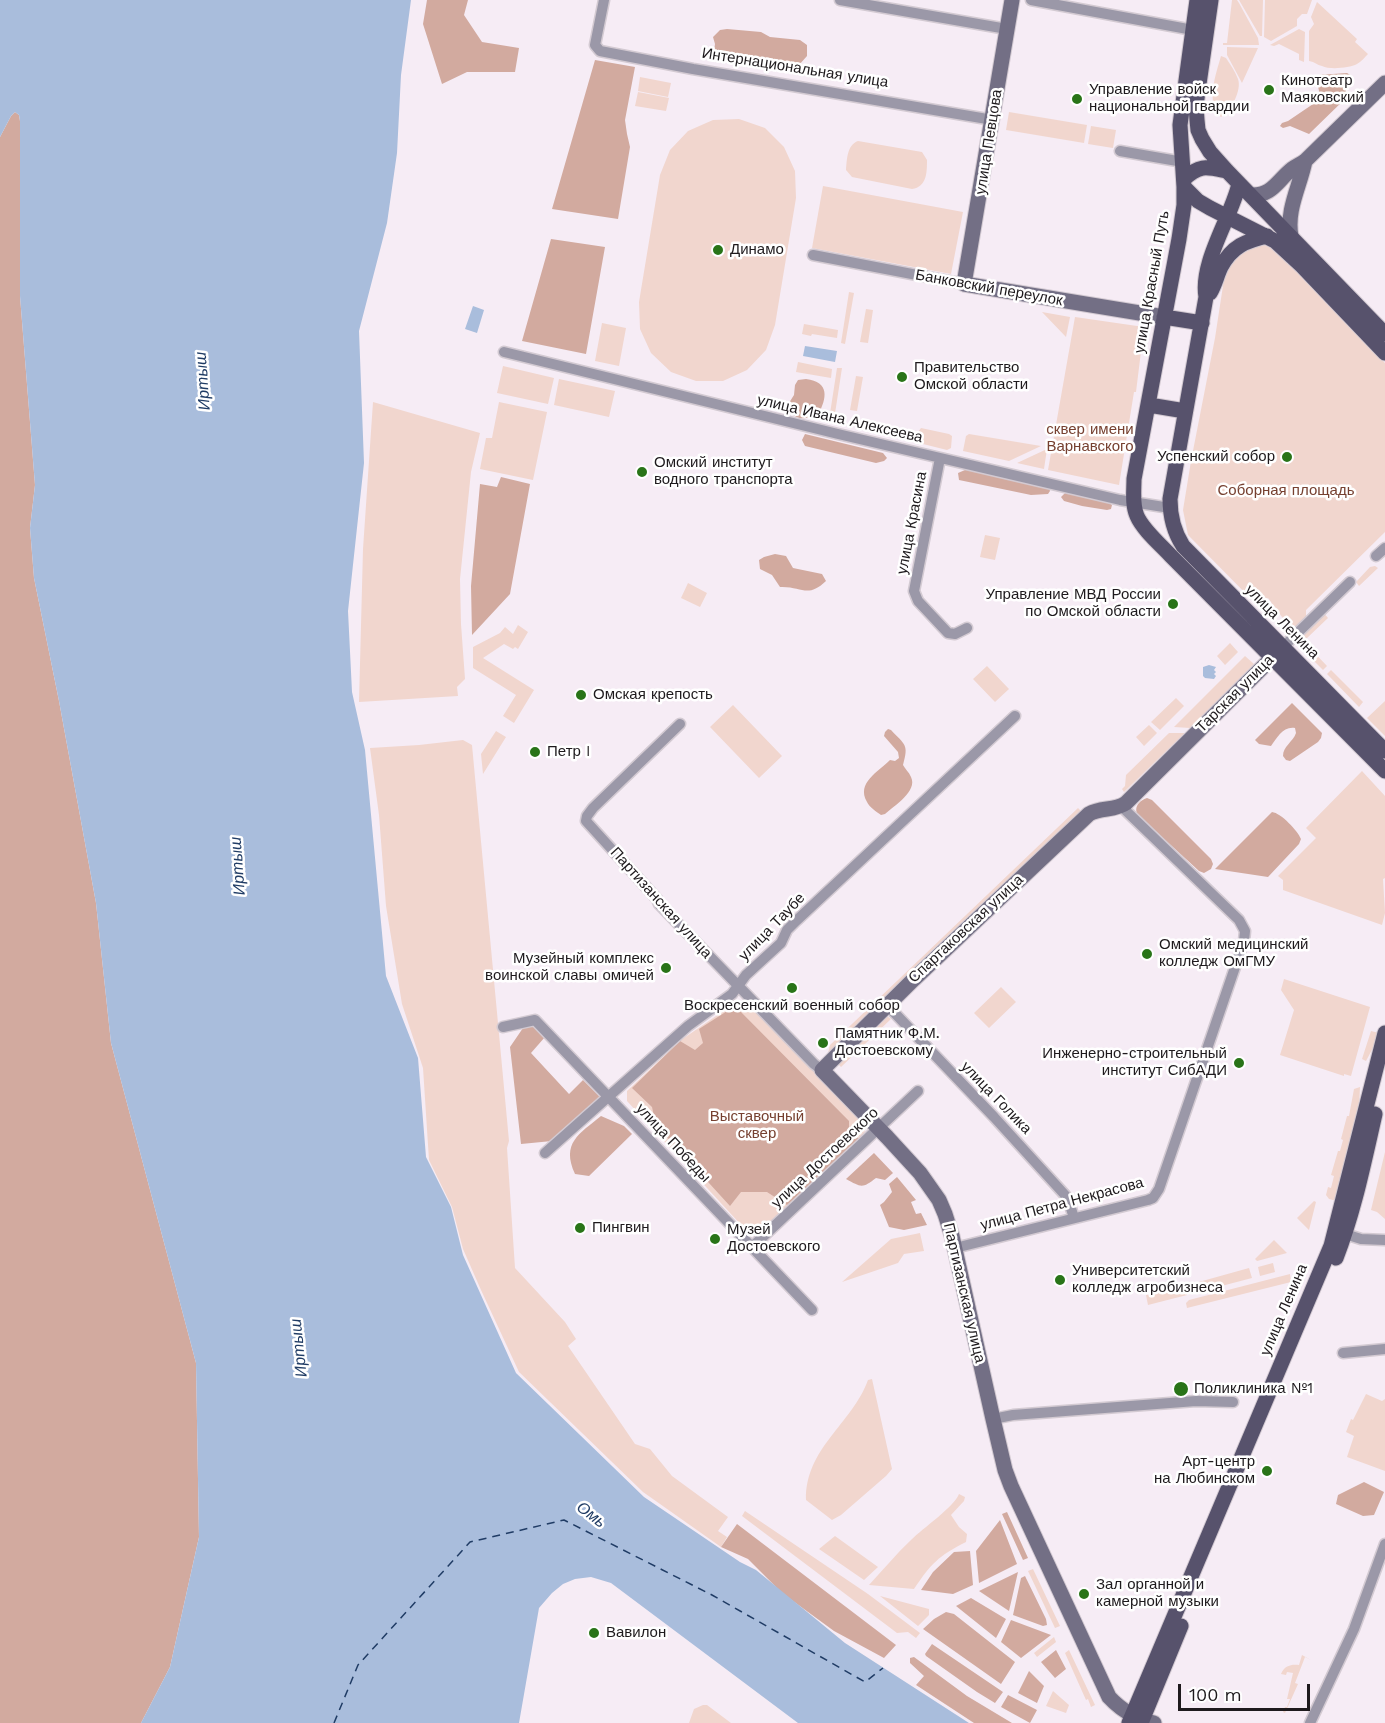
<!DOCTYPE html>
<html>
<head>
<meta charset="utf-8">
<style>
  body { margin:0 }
  #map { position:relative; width:1385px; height:1723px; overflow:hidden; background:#f6ecf5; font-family:"Work Sans",sans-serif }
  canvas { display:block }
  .scale { position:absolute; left:1178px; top:1684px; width:132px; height:27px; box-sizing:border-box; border:3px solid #1e1a1d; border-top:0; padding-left:8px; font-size:18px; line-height:21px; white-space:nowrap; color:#1e1a1d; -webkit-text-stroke:4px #fff; paint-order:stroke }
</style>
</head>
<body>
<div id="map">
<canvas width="1385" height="1723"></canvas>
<div class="scale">100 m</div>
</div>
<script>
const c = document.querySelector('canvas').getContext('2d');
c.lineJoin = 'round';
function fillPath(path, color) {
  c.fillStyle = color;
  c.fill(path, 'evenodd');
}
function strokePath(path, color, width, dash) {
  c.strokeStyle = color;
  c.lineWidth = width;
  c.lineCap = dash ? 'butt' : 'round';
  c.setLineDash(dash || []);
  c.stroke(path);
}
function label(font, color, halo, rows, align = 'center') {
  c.font = font + ' "Work Sans",sans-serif';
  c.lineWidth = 5;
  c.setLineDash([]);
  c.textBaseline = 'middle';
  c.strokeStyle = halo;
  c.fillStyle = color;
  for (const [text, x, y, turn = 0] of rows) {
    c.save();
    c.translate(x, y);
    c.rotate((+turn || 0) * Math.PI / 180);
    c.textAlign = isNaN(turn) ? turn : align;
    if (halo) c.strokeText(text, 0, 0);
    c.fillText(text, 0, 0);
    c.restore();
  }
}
fillPath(new Path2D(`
  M1232,0H1237L1239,3L1258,38L1259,45H1223V43H1227Z
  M1239,0H1263L1262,36H1260Z
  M1265,0H1312L1307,14H1302L1297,19V26L1271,41L1264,37Z
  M1317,2L1357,39L1355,42L1368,54C1365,57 1361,62 1357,64C1349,68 1330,70 1322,66C1317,65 1315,62 1309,61V31L1314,24L1311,17Z
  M1299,29L1305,32L1304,62L1299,60V54L1279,44L1274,46L1270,45Z
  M1227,47L1258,48L1242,83L1227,55Z
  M1221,56L1226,58C1230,64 1235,71 1238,79C1242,90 1231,111 1221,117C1205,103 1216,74 1221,56Z
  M640,77L671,83L668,97L638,91Z
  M638,92L669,98L666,111L635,106Z
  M1009,112L1087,125L1084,143L1006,130Z
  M739,119L765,128L784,147L795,171L796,198L775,325L766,350L747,370L723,381H696L671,372L651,353L640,329L639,302L660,175L670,150L688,131L713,120Z
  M1091,126L1116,130L1113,148L1088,144Z
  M858,141L922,152L927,160C927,172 927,187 912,189L852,177L846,170C847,159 847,145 858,141Z
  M823,186L963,212L951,274L812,248Z
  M1257,242L1269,245L1291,266L1385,363V532L1306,610V618L1295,630L1282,617L1268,598L1257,605L1188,535L1183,510L1191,461L1215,338L1226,266L1232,255Z
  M849,292L854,293L845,344L841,343Z
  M866,309L873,310L868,343L860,342Z
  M1042,312L1070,317L1066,337Z
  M1075,317L1144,327L1136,392H1134L1119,485L1048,470Z
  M602,323L626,328L619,366L595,361Z
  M804,324L838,330L837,338L812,334L811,336L802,334Z
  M798,362L832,369L831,378L796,372Z
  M503,366L554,378L548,404L497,393Z
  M837,368H842L834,420H829Z
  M856,376L863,377L857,411L850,410Z
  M559,379L615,391L609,417L554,405Z
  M373,402L480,433L471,472L460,579L461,624L465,679L457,687L458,696L359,702L363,549Z
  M499,402L547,412L533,480L480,469L486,438H492Z
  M921,428L949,434L952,436L951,448L947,450L923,444L918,432Z
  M969,434L1041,446L1009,461L963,451L966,436Z
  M1047,449L1044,469L1017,463Z
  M985,535L1000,538L995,560L980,557Z
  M1375,566L1378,568L1359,586L1356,582L1370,567Z
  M688,583L707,593L700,607L681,598Z
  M1323,612L1328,618L1306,639L1301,634Z
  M518,625L528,632L518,649L515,647L513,649L504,644L483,658L534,690L514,723L503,716L516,695L473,668V647L500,633L505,627L513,634Z
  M1230,643L1238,652L1225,665L1217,656Z
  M1307,645L1327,666L1323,670L1303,650Z
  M1245,656L1254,664L1190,728L1174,727Z
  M987,666L1009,689L995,702L973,679Z
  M1331,670L1363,702L1359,707L1327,674Z
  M1176,698L1184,706L1160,730L1151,722Z
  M1385,701V736L1367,718Z
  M733,705L782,756L759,778L710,727Z
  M1149,725L1157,733L1144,746L1136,737Z
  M496,731L506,737L483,774L481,754Z
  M1169,733H1185L1124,792L1122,789L1125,786L1126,775Z
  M463,740L472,745L509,1141L507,1148L515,1268L565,1322L576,1339L568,1346L635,1444L650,1449L672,1476L728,1517L718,1531L727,1537L721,1547L643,1492L519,1372L481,1290L463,1249L452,1207L429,1160L423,1068L402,1004L386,906L379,815L370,748L419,745Z
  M1362,771L1385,796V878L1383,879L1385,913L1382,925L1283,890V880L1278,876L1316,838L1306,828Z
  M1078,808L1081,811L828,1053L830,1045Z
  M1284,979L1370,1007L1351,1076L1344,1074V1076L1280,1055L1294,1010L1281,990Z
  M1001,987L1016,1002L989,1028L974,1013Z
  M744,1000L865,1123L866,1128L863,1136L761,1230H748L742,1226L627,1101V1091L681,1040L735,1003Z
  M887,1016L891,1019L841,1067L837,1063Z
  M1371,1031L1379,1033L1375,1044L1366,1061L1362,1059Z
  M1360,1087L1359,1107L1337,1201L1329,1199L1326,1195L1328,1187L1331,1188L1334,1176L1331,1175L1338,1151H1340L1343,1140L1341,1139L1347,1116H1349L1354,1089Z
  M1385,1152V1219L1377,1212L1371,1210Z
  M1314,1201L1316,1202L1309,1230L1297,1218Z
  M920,1233L924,1251L904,1254L898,1263L842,1282L891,1239Z
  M1274,1240L1287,1253L1257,1261L1255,1259Z
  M1273,1263L1275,1272L1260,1276L1258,1267Z
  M1249,1268L1252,1278L1191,1294L1188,1285Z
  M1290,1274L1291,1282L1187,1308L1186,1303L1189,1300Z
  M1185,1286L1187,1295L1148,1305L1146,1295Z
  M872,1379L892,1469L886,1476L841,1515L832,1520L806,1500C805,1448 852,1424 868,1380Z
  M1366,1394L1382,1401L1385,1399V1471L1347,1457L1354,1436L1346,1432L1351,1419L1353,1420Z
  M959,1494L965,1497L964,1501L951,1515L959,1527L967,1534L966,1542C938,1556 931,1564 914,1589L869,1585C883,1570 896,1554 911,1540C923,1528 954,1507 959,1494Z
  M745,1511L868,1594L920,1633L916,1638L908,1632L897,1633L742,1516Z
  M835,1536L878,1567L864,1580L819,1549Z
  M1033,1569L1060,1626L1055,1628L1028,1571Z
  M880,1596L929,1609V1615L918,1626Z
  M1054,1637L1056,1642L1037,1657L1034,1653Z
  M1069,1650L1095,1705L1091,1707L1088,1699L1086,1700L1065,1653Z
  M1302,1655L1311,1660L1305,1657L1295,1683L1298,1684L1285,1713L1283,1712L1285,1707H1287L1290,1699H1287L1293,1673L1287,1672L1286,1675L1281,1674C1284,1666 1291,1664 1299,1665Z
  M1053,1691L1069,1705L1066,1713L1046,1706Z
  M703,1705H707L731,1723H689L694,1709Z`), '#f1d6ce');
fillPath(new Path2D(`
  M427,0H468L464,15L482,42L519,48L515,72H467L442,84L423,24Z
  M727,29L761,32L770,37L800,40L807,45V56L799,65L789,67L721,55L714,51L715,44L713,37L720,30Z
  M595,60L635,67L625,120L627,134L630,147L618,219L552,209Z
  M1347,73L1352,76L1346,89V98L1309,134L1290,126L1283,128L1280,126L1282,123L1288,121L1319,100C1321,93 1317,85 1316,77L1318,75Z
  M15,112L19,115L20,121V296L35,485L30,528L34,578L59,701L96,903L111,1043L196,1363L199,1537L170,1667L141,1723H0V137L11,116Z
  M551,239L605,247L586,354L522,341Z
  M806,379C830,382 827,398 818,415C805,420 793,421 787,406L794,395L795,385L798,380Z
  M805,434L883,453L887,458L884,461L876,463L805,446L802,440Z
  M965,470H973L1049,487L1050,491L1048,494L1031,495L959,480L958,473Z
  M501,477L530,484L510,594L472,635L471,586L480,484L497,487Z
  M1066,492L1107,501L1112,505L1111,509L1107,510L1082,506L1064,501L1061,497Z
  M775,554L786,556L793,568L822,574L826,581C807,599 802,586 780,587L772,575L760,569L759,560L764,557Z
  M1292,703L1322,733L1321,738L1318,742L1290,761L1286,760L1283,756C1283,746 1293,742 1296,733L1295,728C1283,726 1277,738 1271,746L1259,744L1255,740Z
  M888,729L891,730C905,745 909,744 903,765C905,769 909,772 911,777C918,791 894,806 885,814L881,815C877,812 869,807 867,802C856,783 878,772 890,760L895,761L899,758L898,752L884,736L885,732Z
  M1147,798L1152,800L1211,859L1213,864L1211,869L1204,873L1199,871L1138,815C1133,807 1140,800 1147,798Z
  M1272,812C1281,813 1298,831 1301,839L1299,844L1268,877L1215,869Z
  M735,1006L849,1121V1128L859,1139L787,1205L767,1192H741L730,1206L656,1125L652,1107L632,1088L680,1041L695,1050L703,1043L699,1029Z
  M533,1024L545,1037L531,1053L569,1094L583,1080L600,1097L552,1141L521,1144L510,1047L523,1028Z
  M601,1116L624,1126L632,1134L589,1176L575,1174C561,1143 579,1134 601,1116Z
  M874,1153L893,1173L885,1180L876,1178C862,1189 861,1187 846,1179Z
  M897,1177L916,1200L911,1202L916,1214L921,1213L927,1225L904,1230L889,1227L880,1205L884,1202L892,1192L889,1184Z
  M1364,1482L1384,1492L1374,1515L1363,1516L1336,1504L1338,1495Z
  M1007,1512L1028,1558L1023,1560L1002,1514Z
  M1000,1520L1017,1564L979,1583L976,1551Z
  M737,1524L896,1645L884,1658L834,1631L782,1593L748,1559L721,1547Z
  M970,1551L973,1585L953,1594L921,1590L933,1572L954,1552Z
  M1018,1572L1009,1611L979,1591Z
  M1025,1576L1046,1619L1047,1625L1043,1626L1013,1615L1021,1578Z
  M971,1598L1006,1619L996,1638L956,1606Z
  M946,1612L954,1614L1015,1662L1001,1684L923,1629L934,1619Z
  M1011,1620L1051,1635L1021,1658L1001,1642Z
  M932,1644L1003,1692L995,1703L977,1692L926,1656L925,1654Z
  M1056,1650L1066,1669L1055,1678L1041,1662Z
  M914,1657L967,1696L1012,1723H974L916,1685L924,1676L910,1663V1658Z
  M1029,1671L1044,1686L1037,1703L1018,1693Z
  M1008,1695L1037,1710L1030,1723L1001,1707Z`), '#d2aa9f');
fillPath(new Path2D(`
  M0,0H411L401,75L397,153L387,223L359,331L364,463L348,611L352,692L365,750L386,976L418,1058L426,1157L451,1207L463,1255L516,1373L644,1497L740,1562L756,1570L845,1643L969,1723H798L611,1583L591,1577L575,1579L563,1584L552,1593L539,1608L519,1723H141L170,1667L199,1537L196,1363L111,1043L96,903L59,701L34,578L30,528L35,485L20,296V121L19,115L15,112L11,116L0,137Z
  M473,306L484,310L477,333L465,329Z
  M805,346L837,351L835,362L803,356Z
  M1209,665L1216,667L1214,670L1216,672L1214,674L1216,676L1214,679L1205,678L1203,676V667Z`), '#a9bddc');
strokePath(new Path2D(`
  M334,1723L358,1665L470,1542L564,1520L712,1595L865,1682L883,1668`), '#203c65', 1.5, [8, 6]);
const street = new Path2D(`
  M604,0L595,45L600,51L693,69L993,120
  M840,0L1007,29
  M1031,0L1193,30
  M1120,151L1183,162
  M813,255L964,284
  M504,352L838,434L1120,500L1170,508
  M940,458L914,591L918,601L948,633L955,634L967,628
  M1376,556L1385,548
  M1282,648L1350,582
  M680,724L593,808L587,816L586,821L657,899L659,904L814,1064L822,1070
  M887,1005L994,1117L1065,1195L1069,1202L1074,1218
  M503,1027L535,1020L812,1310
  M545,1153L688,1026L732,994L746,975L781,943L787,930L796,921L1015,716
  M1345,1234L1361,1239L1385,1240
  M752,1247L918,1091
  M955,1248L1148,1200L1153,1198L1159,1189L1244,941L1245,931L1239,920L1121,806
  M1343,1353L1385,1349
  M993,1419L1013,1415L1196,1401L1233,1402
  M1310,1723L1354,1629L1385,1544`);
const secondary = new Path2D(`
  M1012,0L964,284L1164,317
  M1251,195C1272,196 1277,181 1292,169C1296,166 1301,164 1305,161L1385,83
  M1291,236C1286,210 1300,186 1305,161
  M1154,1723C1136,1719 1121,1710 1109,1697L1011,1486L1005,1470L993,1419L952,1236L945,1214L939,1200L920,1173L887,1137L822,1070L914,979L1089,814C1101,807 1115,811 1126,803L1280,650`);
const primary = new Path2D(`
  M1197,0L1180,125L1184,187V205L1179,239L1134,479C1134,491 1132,505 1137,516C1143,530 1161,545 1171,556L1385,771
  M1211,0L1199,84L1196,106L1197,120L1198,130L1202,139L1210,152L1227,171L1385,334
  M1184,179C1200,164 1207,167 1227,171
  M1239,184C1231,218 1200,262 1206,297L1170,499C1170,516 1174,532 1183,546L1385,751
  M1184,187L1198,201L1210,208L1275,241L1302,266L1385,353
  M1210,293C1215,285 1217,275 1221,267C1232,246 1246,241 1267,236
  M1164,317L1202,323
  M1149,405L1185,411
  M1336,1258C1354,1212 1364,1162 1375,1114
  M1129,1723L1331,1246L1385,1033
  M1141,1723L1181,1626`);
strokePath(street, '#d3cad2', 13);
strokePath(secondary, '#d3cad2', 17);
strokePath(primary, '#d3cad2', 17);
strokePath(street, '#9b98a8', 10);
strokePath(secondary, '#736f85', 15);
strokePath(primary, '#57526c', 15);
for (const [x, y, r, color] of [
  [1269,90,6,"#297418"],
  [1077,99,6,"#297418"],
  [718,250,6,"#297418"],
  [902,377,6,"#297418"],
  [1287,457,6,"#297418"],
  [642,472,6,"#297418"],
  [1173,604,6,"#297418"],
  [581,695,6,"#297418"],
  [535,752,6,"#297418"],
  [1147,954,6,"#297418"],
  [666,968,6,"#297418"],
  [792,988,6,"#297418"],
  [823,1043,6,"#297418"],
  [1239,1063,6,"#297418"],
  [580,1228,6,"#297418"],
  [715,1239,6,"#297418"],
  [1060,1280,6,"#297418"],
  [1181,1389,8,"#297418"],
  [1267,1471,6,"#297418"],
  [1084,1594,6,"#297418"],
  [594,1633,6,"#297418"]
]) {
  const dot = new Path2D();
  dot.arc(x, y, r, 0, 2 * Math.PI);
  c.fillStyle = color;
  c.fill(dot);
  strokePath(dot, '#fff', 2);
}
label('15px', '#1e1a1d', '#fff', [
  ["Интернациональная улица",795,68,9],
  ["улица Певцова",989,142,-81],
  ["улица Красный Путь",1152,282,-80],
  ["Банковский переулок",989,288,10],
  ["улица Ивана Алексеева",840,419,13],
  ["улица Красина",912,523,-79],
  ["улица Ленина",1282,622,45],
  ["Тарская улица",1235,694,-45],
  ["Партизанская улица",661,903,48],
  ["улица Таубе",772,927,-46],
  ["Спартаковская улица",966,929,-43],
  ["улица Голика",996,1098,46],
  ["улица Победы",673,1143,47],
  ["улица Достоевского",825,1158,-43],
  ["улица Петра Некрасова",1062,1204,-15],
  ["Партизанская улица",964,1293,77],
  ["улица Ленина",1284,1310,-67]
]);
label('15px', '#1e1a1d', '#fff', [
  ["Кинотеатр",1281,81],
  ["Маяковский",1281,98],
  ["Управление войск",1089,90],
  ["национальной гвардии",1089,107],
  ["Динамо",730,250],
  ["Правительство",914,368],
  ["Омской области",914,385],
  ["Успенский собор",1275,457,"right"],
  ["Омский институт",654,463],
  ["водного транспорта",654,480],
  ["Управление МВД России",1161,595,"right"],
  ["по Омской области",1161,612,"right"],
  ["Омская крепость",593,695],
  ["Петр I",547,752],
  ["Омский медицинский",1159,945],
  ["колледж ОмГМУ",1159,962],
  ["Музейный комплекс",654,959,"right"],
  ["воинской славы омичей",654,976,"right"],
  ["Воскресенский военный собор",792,1006,"center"],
  ["Памятник Ф.М.",835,1034],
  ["Достоевскому",835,1051],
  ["Инженерно-строительный",1227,1054,"right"],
  ["институт СибАДИ",1227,1071,"right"],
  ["Пингвин",592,1228],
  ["Музей",727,1230],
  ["Достоевского",727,1247],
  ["Университетский",1072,1271],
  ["колледж агробизнеса",1072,1288],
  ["Поликлиника №1",1194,1389],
  ["Арт-центр",1255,1462,"right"],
  ["на Любинском",1255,1479,"right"],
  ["Зал органной и",1096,1585],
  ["камерной музыки",1096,1602],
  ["Вавилон",606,1633]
], 'left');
label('15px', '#764030', '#fff', [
  ["сквер имени",1090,430],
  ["Варнавского",1090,447],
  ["Соборная площадь",1286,491],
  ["Выставочный",757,1117],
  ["сквер",757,1134]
]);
label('italic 16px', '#203c65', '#fff', [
  ["Иртыш",203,381,-94],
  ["Иртыш",238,866,-94],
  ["Иртыш",299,1348,-96],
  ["Омь",591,1515,38]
]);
</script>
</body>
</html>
